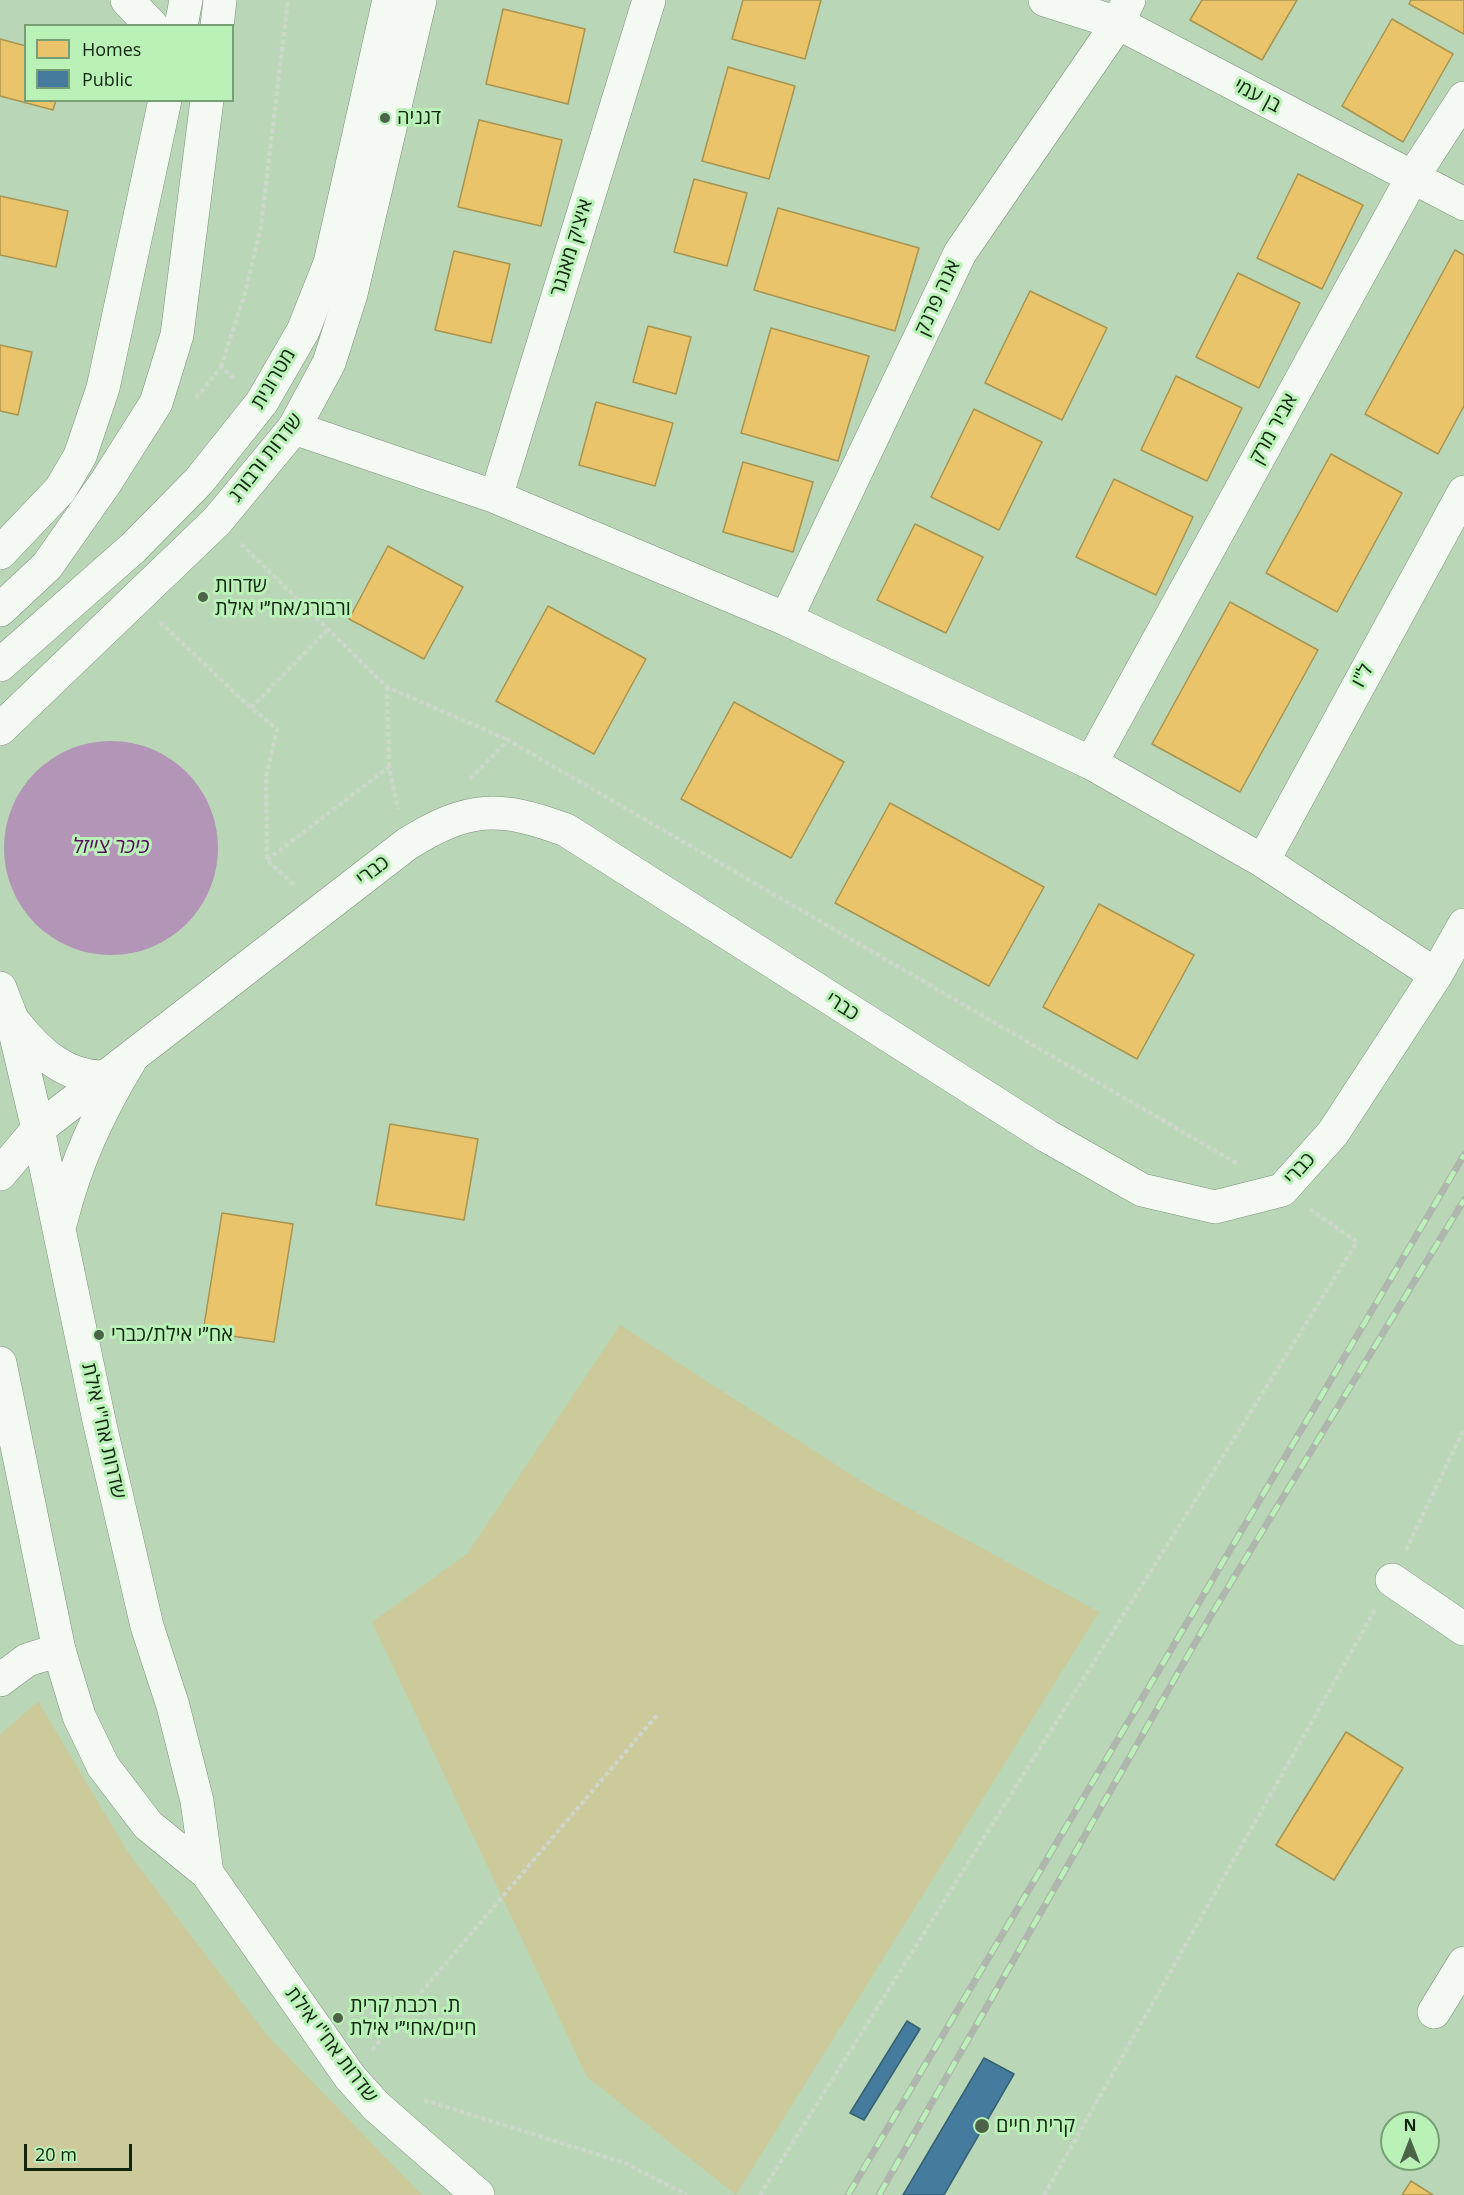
<!DOCTYPE html>
<html>
<head>
<meta charset="utf-8">
<style>
  body { margin:0 }
  #map { position:relative; width:1464px; height:2195px; overflow:hidden; background:#b9d7b7; font-family:"Open Sans",sans-serif }
  canvas { display:block }
  .legend { position:absolute; left:24px; top:24px; width:210px; height:78px; box-sizing:border-box; background:#baf1b7; border:2px solid #769f74; margin:0; padding:8px 10px; list-style:none; font-size:18px; color:#112510 }
  .legend li { display:flex; align-items:center; gap:12px; height:30px }
  .legend b { width:30px; border:2px solid #769f74 }
  .north { position:absolute; left:1380px; top:2111px; width:60px; height:60px; box-sizing:border-box; background:#baf1b7; border:2px solid #769f74; border-radius:50%; rotate:0deg; font-size:16px; font-weight:700; line-height:24px; text-align:center; color:#112510 }
  .north::after { content:''; display:block; margin:auto; width:21px; height:27px; background:#4c634a; clip-path:polygon(50% 0,100% 100%,50% 72%,0 100%) }
  .scale { position:absolute; left:24px; top:2144px; width:108px; height:27px; box-sizing:border-box; border:3px solid #112510; border-top:0; padding-left:8px; font-size:18px; line-height:21px; white-space:nowrap; color:#112510; -webkit-text-stroke:4px #baf1b7; paint-order:stroke }
</style>
</head>
<body>
<div id="map">
<canvas width="1464" height="2195"></canvas>
<ul class="legend">
<li><b style="height:16px;background:#e9c46a"></b>Homes</li>
<li><b style="height:16px;background:#457b9d"></b>Public</li>
</ul>
<div class="north">N</div>
<div class="scale">20 m</div>
</div>
<script>
const c = document.querySelector('canvas').getContext('2d');
c.lineJoin = 'round';
function fillPath(path, color) {
  c.fillStyle = color;
  c.fill(path, 'evenodd');
}
function strokePath(path, color, width, dash) {
  c.strokeStyle = color;
  c.lineWidth = width;
  c.lineCap = dash ? 'butt' : 'round';
  c.setLineDash(dash || []);
  c.stroke(path);
}
function label(font, color, halo, rows, align = 'center') {
  c.font = font + ' "Open Sans",Heebo,sans-serif';
  c.lineWidth = 6;
  c.setLineDash([]);
  c.textBaseline = 'middle';
  c.strokeStyle = halo;
  c.fillStyle = color;
  for (const [text, x, y, turn = 0] of rows) {
    c.save();
    c.translate(x, y);
    c.rotate((+turn || 0) * Math.PI / 180);
    c.textAlign = isNaN(turn) ? turn : align;
    if (halo) c.strokeText(text, 0, 0);
    c.fillText(text, 0, 0);
    c.restore();
  }
}
fillPath(new Path2D(`
  M620,1325L875,1490L1099,1612L736,2195L587,2077L372,1622L467,1554Z
  M38,1701L129,1854L266,2034L422,2195H0V1735Z`), '#ccc99a');
fillPath(new Path2D(`
  M4 848a107 107 0 1 1 214 0a107 107 0 1 1-214 0Z`), '#b395b7');
const homes = new Path2D(`
  M743,0H821L805,59L732,39Z
  M1202,0H1297L1262,60L1190,20Z
  M1411,0H1464V34L1409,4Z
  M503,9L585,29L568,104L486,84Z
  M1392,19L1453,54L1403,142L1342,106Z
  M0,39L26,46V100H56L53,110L0,96Z
  M728,67L795,86L769,179L702,161Z
  M479,120L562,140L541,226L458,207Z
  M1298,174L1363,205L1322,289L1257,258Z
  M694,179L747,193L727,266L674,252Z
  M0,196L68,211L56,267L0,255Z
  M778,208L919,248L895,331L754,290Z
  M1455,250L1464,255V406L1438,454L1365,414Z
  M454,251L510,264L491,343L435,330Z
  M1238,273L1300,303L1259,388L1196,357Z
  M1030,291L1107,328L1062,420L985,383Z
  M648,326L691,337L676,394L633,382Z
  M771,328L869,356L838,461L741,433Z
  M0,345L32,352L18,415L0,411Z
  M1176,376L1242,408L1207,481L1141,450Z
  M596,402L673,423L655,486L579,465Z
  M974,409L1042,442L999,530L931,497Z
  M1331,454L1402,493L1337,612L1266,573Z
  M743,462L813,482L793,552L723,532Z
  M1114,479L1193,517L1156,595L1076,557Z
  M915,524L983,557L946,633L877,600Z
  M388,546L463,587L424,659L349,619Z
  M1230,602L1318,650L1240,792L1152,744Z
  M548,606L646,659L594,754L496,701Z
  M734,702L844,762L791,858L681,799Z
  M890,803L1044,887L989,986L835,903Z
  M1099,904L1194,955L1137,1059L1043,1007Z
  M390,1124L478,1139L464,1220L376,1205Z
  M222,1213L293,1224L274,1342L203,1332Z
  M1346,1732L1403,1768L1334,1880L1276,1845Z
  M1411,2181L1433,2195H1402Z`);
fillPath(homes, '#e9c46a');
strokePath(homes, '#a8944f', 1.5);
const public = new Path2D(`
  M907,2021L920,2029L864,2120L850,2113Z
  M984,2058L1014,2074L944,2195H903Z`);
fillPath(public, '#457b9d');
strokePath(public, '#356173', 1.5);
const minor = new Path2D(`
  M127,0L152,26
  M1045,0L1118,23L1464,204
  M217,26L220,0
  M294,428L496,497L786,619L1091,763L1263,861L1436,975
  M496,497L649,0
  M0,610L47,566L106,482L156,403L177,335L207,100
  M786,619L960,253L1118,23L1129,0
  M0,665L133,548L199,481L262,402L303,331L330,263L389,0
  M1091,763L1412,178L1464,98
  M1263,861L1464,492
  M0,1174L38,1129L407,844C468,806 499,805 566,830L1047,1136L1142,1190L1215,1207L1282,1190L1333,1133L1436,975L1464,925
  M1392,1580L1464,1629
  M0,1680L27,1660L59,1650
  M1434,2012L1464,1963`);
const major = new Path2D(`
  M181,26L186,0
  M0,553L60,490L80,456L103,388L165,100
  M0,729L217,521L294,428L329,363L351,294L420,0
  M0,988L12,1019L38,1129L100,1425L147,1626L173,1706L197,1801L207,1873
  M15,1023C39,1053 67,1079 107,1077
  M61,1221C76,1161 99,1112 131,1059
  M0,1363L59,1650L79,1716L103,1766L148,1825L207,1873L350,2077L376,2106L478,2195`);
strokePath(minor, '#7b9279', 34);
strokePath(major, '#7b9279', 34);
strokePath(new Path2D(`
  M221,367L245,293L261,226L288,0
  M196,398L221,367L236,380
  M241,544L387,687L508,740
  M160,622L251,708L277,729L266,777L267,860L295,886
  M387,687L389,767
  M251,708L329,628
  M470,779L508,740L1238,1164
  M267,860L389,767L398,809
  M1406,1550L1464,1429
  M372,2050L657,1715
  M424,2100L625,2163L687,2195
  M760,2195L1357,1242L1310,1209
  M1044,2195L1375,1610`), '#cdd6cb', 4, [4.5, 3]);
strokePath(minor, '#f4f9f4', 33);
strokePath(major, '#f4f9f4', 33);
const rail = new Path2D(`
  M848,2195L1464,1155
  M879,2195L1210,1617L1464,1200`);
strokePath(rail, '#afb6ae', 7);
strokePath(rail, '#baf1b7', 4.5, [14]);
for (const [x, y, r, color] of [
  [385,118,6,"#4c634a"],
  [203,597,6,"#4c634a"],
  [99,1335,6,"#4c634a"],
  [338,2018,6,"#4c634a"],
  [982,2126,8,"#4c634a"]
]) {
  const dot = new Path2D();
  dot.arc(x, y, r, 0, 2 * Math.PI);
  c.fillStyle = color;
  c.fill(dot);
  strokePath(dot, '#baf1b7', 2);
}
label('20px', '#112510', '#baf1b7', [
  ["בן עמי",1257,96,28],
  ["איציק מאנגר",572,248,-73],
  ["אנה פרנק",938,298,-65],
  ["מטרונית",274,379,-59],
  ["אביר מרק",1274,429,-61],
  ["שדרות ורבורג",266,458,-52],
  ["ל\"ו",1363,676,-61],
  ["כברי",373,871,-38],
  ["כברי",842,1007,32],
  ["כברי",1300,1169,-48],
  ["שדרות אח\"י אילת",103,1431,77],
  ["שדרות אח\"י אילת",331,2045,53]
]);
label('20px', '#112510', '#baf1b7', [
  ["דגניה",397,118],
  ["שדרות",215,586],
  ["ורבורג/אח״י אילת",215,609],
  ["אח״י אילת/כברי",111,1335],
  ["ת. רכבת קרית",350,2006],
  ["חיים/אחי״י אילת",350,2029],
  ["קרית חיים",996,2126]
], 'left');
label('italic 21px', '#550f5d', '#baf1b7', [
  ["כיכר צייזל",111,847]
]);
</script>
</body>
</html>
